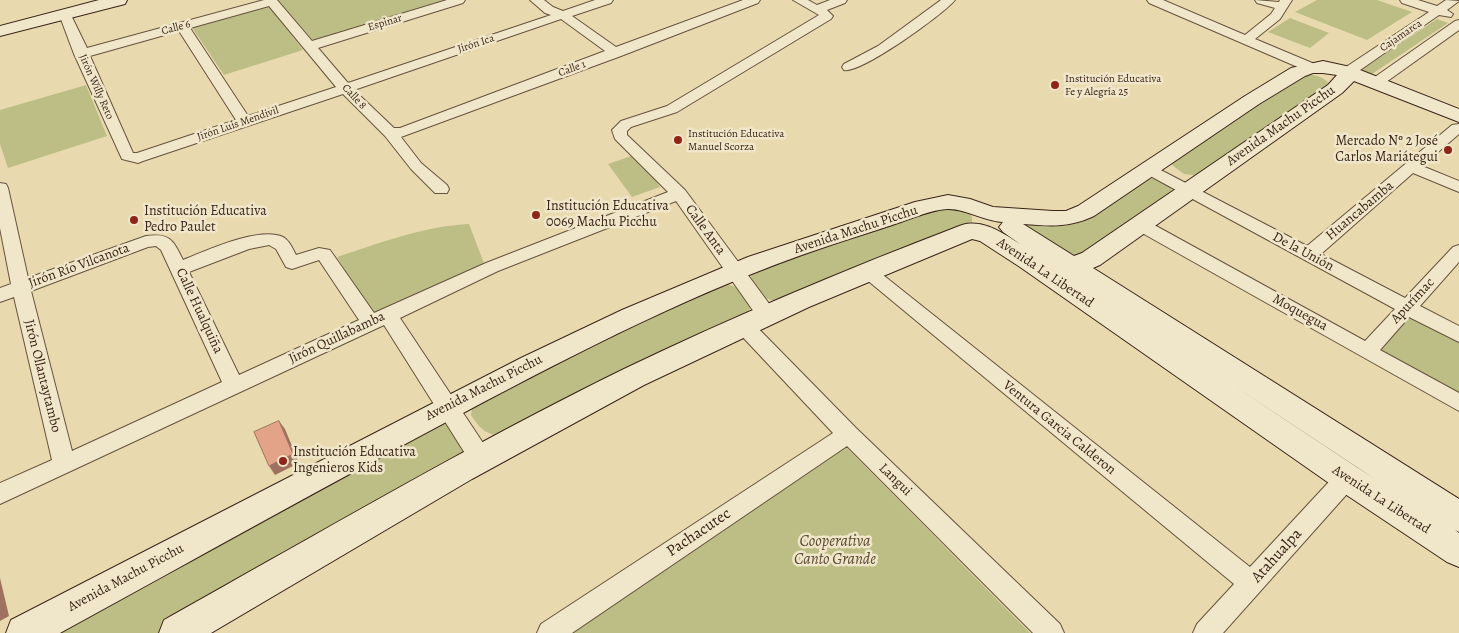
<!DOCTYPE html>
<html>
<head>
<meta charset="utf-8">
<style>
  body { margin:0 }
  canvas { display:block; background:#e8daae }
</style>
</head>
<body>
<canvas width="1459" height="633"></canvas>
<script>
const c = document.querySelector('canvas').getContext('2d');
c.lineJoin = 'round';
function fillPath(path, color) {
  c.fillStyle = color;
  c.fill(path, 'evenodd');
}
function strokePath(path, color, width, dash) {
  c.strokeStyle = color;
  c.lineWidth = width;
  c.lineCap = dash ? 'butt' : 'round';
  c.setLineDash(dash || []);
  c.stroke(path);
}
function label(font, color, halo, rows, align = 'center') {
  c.font = font + ' Alegreya,serif';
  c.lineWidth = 5;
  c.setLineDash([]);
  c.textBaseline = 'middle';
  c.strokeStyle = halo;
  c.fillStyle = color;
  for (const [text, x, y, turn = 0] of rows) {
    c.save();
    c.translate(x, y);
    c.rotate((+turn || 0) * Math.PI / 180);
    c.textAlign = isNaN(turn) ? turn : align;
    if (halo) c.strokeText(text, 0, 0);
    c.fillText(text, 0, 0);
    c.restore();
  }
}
fillPath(new Path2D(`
  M278,0H448L314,41Z
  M1317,0H1377L1412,12L1367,40L1295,12Z
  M268,5L303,50L224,75L191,26Z
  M1290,18L1329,33L1310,48L1268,32Z
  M1437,19L1448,23L1372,74L1361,70Z
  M1301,75C1311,74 1320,75 1328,82L1327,88L1200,176L1184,174L1172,165V160Z
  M86,85L107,136L8,168L0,144V110Z
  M637,154L660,187L632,197L608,164Z
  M1147,178C1157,179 1172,182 1173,195L1078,257L1059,252L1017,221C1039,224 1060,229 1081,222Z
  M941,207C952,208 978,207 971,225L775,301L764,298L752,282L751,276L757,269Z
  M469,224L485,266L371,315L337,257C380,243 424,226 469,224Z
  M720,283C741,286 760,297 745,319L507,438C488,435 481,431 471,415L473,403Z
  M1411,312L1459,338V398L1375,352Z
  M440,423L451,426L464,451L460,459L164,633H40Z
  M844,445L1030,633H571Z`), '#bdbd86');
const street = new Path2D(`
  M264,0H277L312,41L447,0H465L463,3L318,48L348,83L551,15L545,13L530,0H544L553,7L563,11L595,0H613L611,3L572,16L616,47L743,0H760L758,3L621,56L401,137L421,163L447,185L449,189L447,193H435L411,169L385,136L343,94L143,161L138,163L122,159L74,54L59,14L61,11H69L87,48ZM269,6L336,87L248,116L190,28ZM561,19L605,51L400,128H394L354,90ZM179,31L236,120L137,153H133L90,56Z
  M793,0H808L817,5L830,0H847L845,3L827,10L833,16L831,19L677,112L631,127L627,131V135L685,190L773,309L775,314L773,319L766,321L759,319L676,201L498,271L400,318L489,452L492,459L489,466L481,468L473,466L384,325L0,504V483L52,460L14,297L0,302V288L11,284L0,228V183L6,184L8,188L28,278L146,236C170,233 173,240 183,260C206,251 259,226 283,237C289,240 293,249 296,255L319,248L330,250L374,313L486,263L668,192L615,139L612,130L621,121L667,106L819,15ZM269,245L276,249L286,267L292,269L319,260L359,320L239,375L189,272L249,249ZM156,246L161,250L222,382L72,451L31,291L148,247Z
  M941,0H955C943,15 860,74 844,70L842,67L844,64L878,46Z
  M1147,0H1163L1245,35L1271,14L1275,8L1257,3L1255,0L1279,2L1280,0H1292L1280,19L1255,39L1317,65L1319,68L1317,71H1307L1149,3Z
  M1400,0H1418L1437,6L1446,0L1459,1L1447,10L1453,14L1451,17L1439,15L1353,75H1343L1341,72L1343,69L1429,12L1402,3Z
  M1459,20V30L1382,85H1372L1370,82L1372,79L1455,21Z
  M1459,124V134L1422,166L1459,181V192L1413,173L1321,254L1405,298L1453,247L1459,245V262L1420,306L1459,326V342L1409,317L1380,350L1459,393V411L1135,229L1133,225L1135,221L1141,220L1147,221L1365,341L1395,309L1143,172L1140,169L1143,166H1153L1307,246L1452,125Z
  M867,265L873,267L1250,567L1339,471L1347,468L1355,471L1358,478L1355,485L1223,633H1193L1197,624L1234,584L861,275L858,271L861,267Z
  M743,318L750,320L856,428L1060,624L1064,633H1033L847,446L572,633H537L541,624L833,433L736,330L734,325L736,320Z`);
const secondary = new Path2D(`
  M99,0H127L125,4L0,36V26Z
  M1323,61L1355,68L1459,109V122L1354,81L1342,93L1100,265L1093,268L1459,499V532L1455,530L1459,533V567L1447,562L1336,488L1020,267L980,241L972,239L809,307L644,385L472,479L211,633H159L164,620C316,535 467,446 624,369C734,316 847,269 962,225C984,219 1002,233 1020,244L1003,232L999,227L1003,222C983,221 965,208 947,209C931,210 916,217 901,222C875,231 848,239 822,248C698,290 580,351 465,412C329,484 195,559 60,633H6L11,620L521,358L622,310L748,257L915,202L948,195L970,199L993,207L1053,211H1066L1078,206L1245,96L1291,68ZM1313,73H1323L1337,75L1328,85L1082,253L1074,256L1023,224C1051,226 1068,228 1094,216L1259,104L1305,76ZM1216,374L1375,479L1358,468Z`);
strokePath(street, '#66523e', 2);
strokePath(secondary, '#3a2419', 2);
fillPath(street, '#f0e7ca');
fillPath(secondary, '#f0e7ca');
fillPath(new Path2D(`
  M279,421L285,429L299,463L275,475L269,466Z
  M0,578L9,616L0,621Z`), '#9f725f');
const building = new Path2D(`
  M279,421L293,454L269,466L254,432Z`);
fillPath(building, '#e3a388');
strokePath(building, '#9f725f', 1);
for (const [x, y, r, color] of [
  [1055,85,5,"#8f2418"],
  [678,140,5,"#8f2418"],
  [1448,150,5,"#8f2418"],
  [536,215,5,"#8f2418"],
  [134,220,5,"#8f2418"],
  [283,461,5,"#8f2418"]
]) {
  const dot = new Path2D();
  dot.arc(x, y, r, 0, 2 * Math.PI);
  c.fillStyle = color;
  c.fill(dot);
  strokePath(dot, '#f0e7ca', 2);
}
label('11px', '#3a2419', '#f0e7ca', [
  ["Espinar",385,23,-17],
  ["Calle 6",176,28,-15],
  ["Cajamarca",1401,36,-34],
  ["Jirón Ica",476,44,-18],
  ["Calle 1",572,69,-20],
  ["Jirón Willy Reto",96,87,66],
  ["Calle 8",354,97,47],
  ["Jirón Luis Mendivil",238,124,-19]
]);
label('11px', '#3a2419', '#f0e7ca', [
  ["Institución Educativa",1065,79],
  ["Fe y Alegría 25",1065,92],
  ["Institución Educativa",688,134],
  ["Manuel Scorza",688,147]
], 'left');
label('14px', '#3a2419', '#f0e7ca', [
  ["Avenida Machu Picchu",1281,126,-35],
  ["Huancabamba",1360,211,-40],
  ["Calle Anta",705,230,54],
  ["Avenida Machu Picchu",856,230,-18],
  ["De la Unión",1303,252,28],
  ["Jirón Río Vilcanota",79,266,-20],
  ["Avenida La Libertad",1045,273,34],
  ["Apurímac",1413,301,-47],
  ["Calle Hualquiña",199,311,65],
  ["Moquegua",1300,313,29],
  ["Jirón Quillabamba",337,338,-25],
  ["Jirón Ollantaytambo",42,376,76],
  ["Avenida Machu Picchu",484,388,-27],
  ["Ventura Garcia Calderon",1059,428,39],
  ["Langui",895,480,44],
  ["Avenida La Libertad",1381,500,33],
  ["Avenida Machu Picchu",126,578,-28]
]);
label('14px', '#3a2419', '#f0e7ca', [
  ["Mercado Nº 2 José",1438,142,"right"],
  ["Carlos Mariátegui",1438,158,"right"],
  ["Institución Educativa",546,207],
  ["0069 Machu Picchu",546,223],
  ["Institución Educativa",144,212],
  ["Pedro Paulet",144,228],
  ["Institución Educativa",293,453],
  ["Ingenieros Kids",293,469]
], 'left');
label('16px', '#3a2419', '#f0e7ca', [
  ["Pachacutec",699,533,-34],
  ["Atahualpa",1277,556,-48]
]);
label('italic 16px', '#5b4a34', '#f0e7ca', [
  ["Cooperativa",835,542],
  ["Canto Grande",835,560]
]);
</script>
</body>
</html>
